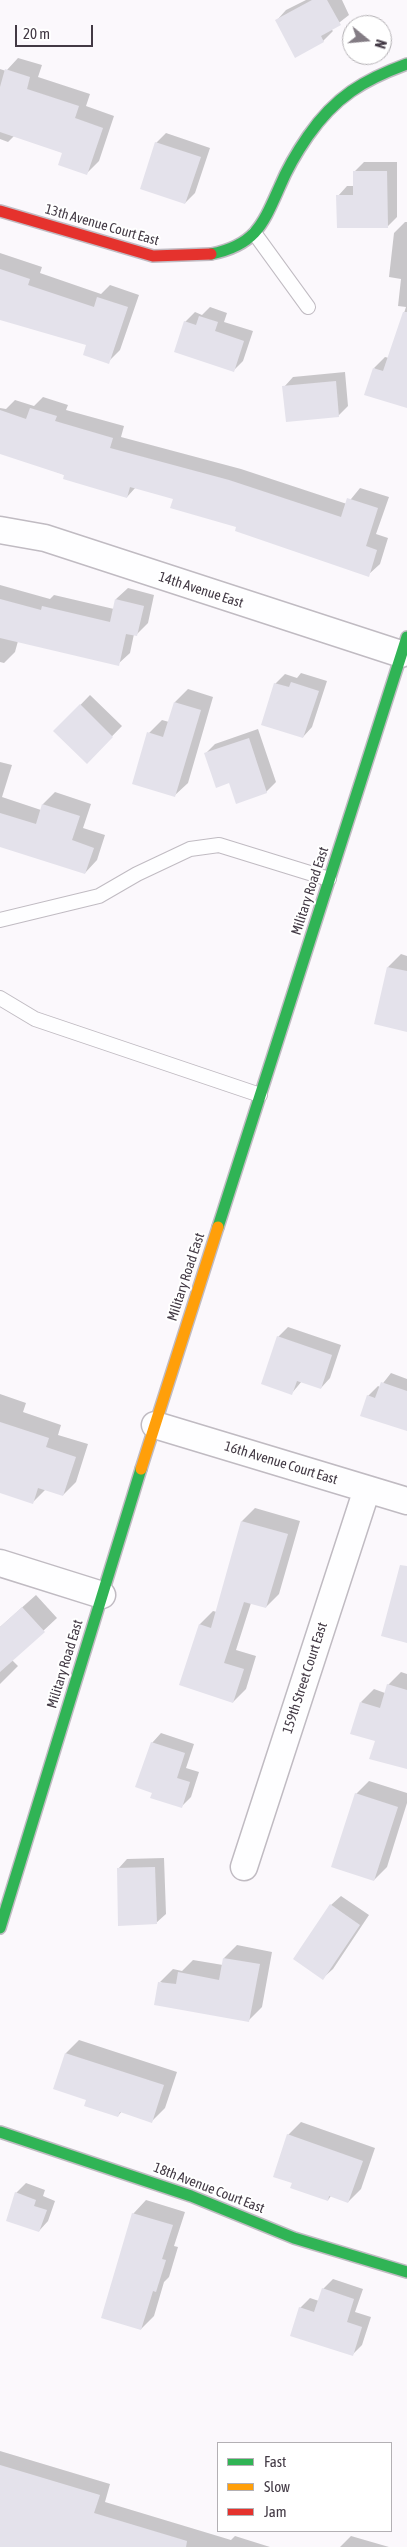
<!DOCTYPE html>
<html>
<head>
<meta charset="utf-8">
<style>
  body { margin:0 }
  #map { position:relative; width:407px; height:2547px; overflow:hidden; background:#fbf8fc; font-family:"Asap Condensed",sans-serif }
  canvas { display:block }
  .legend { position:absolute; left:217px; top:2442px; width:175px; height:90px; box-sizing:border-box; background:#fff; border:1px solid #b3b0b4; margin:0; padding:6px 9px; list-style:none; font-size:15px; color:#423944 }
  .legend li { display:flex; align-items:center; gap:10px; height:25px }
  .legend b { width:25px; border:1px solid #b3b0b4 }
  .north { position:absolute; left:342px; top:15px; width:50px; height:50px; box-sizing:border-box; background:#fff; border:1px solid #b3b0b4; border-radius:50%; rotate:107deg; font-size:14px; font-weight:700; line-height:20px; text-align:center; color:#423944 }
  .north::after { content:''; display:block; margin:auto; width:18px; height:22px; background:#837c84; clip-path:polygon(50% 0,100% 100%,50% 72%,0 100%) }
  .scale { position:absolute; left:15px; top:25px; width:78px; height:22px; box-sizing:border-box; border:2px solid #423944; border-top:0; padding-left:6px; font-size:15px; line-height:18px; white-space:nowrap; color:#423944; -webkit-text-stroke:4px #fff; paint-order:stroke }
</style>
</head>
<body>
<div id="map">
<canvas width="407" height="2547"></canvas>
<ul class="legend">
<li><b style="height:6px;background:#30b455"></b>Fast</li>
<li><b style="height:6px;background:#ff9f0a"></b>Slow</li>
<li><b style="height:6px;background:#e5322d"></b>Jam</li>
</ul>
<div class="north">N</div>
<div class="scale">20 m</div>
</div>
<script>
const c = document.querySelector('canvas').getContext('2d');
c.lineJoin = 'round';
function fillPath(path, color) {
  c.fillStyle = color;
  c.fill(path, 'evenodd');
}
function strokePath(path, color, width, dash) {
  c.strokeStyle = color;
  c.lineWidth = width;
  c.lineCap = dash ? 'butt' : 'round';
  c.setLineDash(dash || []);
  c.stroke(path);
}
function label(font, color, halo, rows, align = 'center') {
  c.font = font + ' "Asap Condensed",sans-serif';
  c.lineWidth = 4;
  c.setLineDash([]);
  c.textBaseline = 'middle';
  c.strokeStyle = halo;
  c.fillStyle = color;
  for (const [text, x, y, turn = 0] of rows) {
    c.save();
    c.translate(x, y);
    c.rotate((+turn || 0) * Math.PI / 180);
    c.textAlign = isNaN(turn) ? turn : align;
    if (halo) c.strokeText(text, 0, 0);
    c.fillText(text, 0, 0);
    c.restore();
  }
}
fillPath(new Path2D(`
  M306,0H342L349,15L331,29L333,31L323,41L277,20L286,10Z
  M18,58L42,65L38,77L90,94L86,106L114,116L99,161L87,173L64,153L14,136L8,142L0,139V69L6,71Z
  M166,133L210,148L195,193L185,203L156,143Z
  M364,162H397V217L387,227L338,196L347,186H354V172Z
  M405,222H407V407L374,368L385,357L389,358L406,307L398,306L401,279L389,277L394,233Z
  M0,253L42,267L40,273L101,294L110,285L139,295L120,350L108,362L87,344L0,318Z
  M210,307L227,313L224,322L253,331L243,361L233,371L185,322L195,312L202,315Z
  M345,372L348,406L338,416L284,387L293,377Z
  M43,397L68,405L66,410L124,426L121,437L241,469L347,504L360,488L389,497L376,534L388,538L380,564L368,575L175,498L136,487L127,497L0,452V408L6,409L15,400L34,406Z
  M0,585L50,599L54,595L114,609L116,599L128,588L154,595L148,623L136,635L134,634L130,653L118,664L18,641L15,652L4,663L0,662Z
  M301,673L327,681L312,727L303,737L275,684L285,674L297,678Z
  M188,689L213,697L188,783L174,796L149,733L162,720L169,722L175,702Z
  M90,695L122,726L87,762L55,731Z
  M258,729L276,782L266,792L230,782L206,753L215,744Z
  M0,762L12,765L2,797L41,810L43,804L55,792L91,804L83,828L105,835L97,860L85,873L0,833Z
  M401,954L407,956V1030L388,967Z
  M288,1327L341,1345L330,1378L321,1388L302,1381L292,1393L278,1337Z
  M391,1373L407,1379V1430L368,1396L378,1386L380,1387Z
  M0,1394L26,1403L23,1412L61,1425L58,1435L88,1444L76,1482L63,1495L46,1489L33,1502L0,1492Z
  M255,1508L300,1521L279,1594L266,1607L251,1603L236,1650L256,1656L246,1689L233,1702L181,1684L200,1624L213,1611L217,1612L242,1521Z
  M36,1595L57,1618L12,1660L18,1666L0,1684V1627Z
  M401,1672L407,1674V1764L361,1702L374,1689L385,1693L388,1685Z
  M161,1733L194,1744L186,1768L199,1772L191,1797L182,1806L153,1792L152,1743Z
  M369,1781L407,1793V1803L387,1867L374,1880L356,1794Z
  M164,1858L166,1914L156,1923L118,1869L127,1859Z
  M341,1896L369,1915L333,1969L323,1978L331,1905Z
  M237,1945L272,1952L262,2007L249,2020L160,1982L173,1969L182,1971L193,1960L223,1965L224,1958Z
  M79,2040L177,2072L165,2108L152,2121L122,2111L118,2116L88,2099L55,2088L66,2053Z
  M301,2122L375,2148L361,2189L348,2202L331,2196L328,2200L293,2183L288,2135Z
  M26,2183L45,2190L43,2196L55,2201L48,2221L39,2231L16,2193Z
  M146,2200L185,2212L174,2246L178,2247L169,2277L164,2282L154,2316L141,2329L133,2214Z
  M333,2279L363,2289L355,2312L371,2317L362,2345L352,2355L300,2308L310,2298L319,2301L323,2289Z
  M0,2451L110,2484L105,2502L231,2540L235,2536L270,2547H13L0,2543Z
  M351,2536L389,2547H340Z`), '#0003');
fillPath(new Path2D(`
  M312,0H327L341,25L321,36L324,42L295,58L275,20Z
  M5,69L30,77L27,89L79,106L75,118L103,128L87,175L58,165L62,153L0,132V87Z
  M155,142L201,157L185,204L140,189Z
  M353,171H387L388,228H337L336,195H353Z
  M0,269L30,279L28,285L94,307L97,297L128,307L109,364L83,355L86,345L0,320Z
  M403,312H407V408L364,395L373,368L383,371Z
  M199,316L218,322L215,331L244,341L234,372L174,352L184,321L196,325Z
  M336,381L339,417L286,422L282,386Z
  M30,408L57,416L55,421L113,438L110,448L229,480L341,517L347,498L378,508L366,546L377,550L369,577L235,531L236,527L170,508L173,499L130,487L127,498L63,479L64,475L0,454V410L26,419Z
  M0,599L41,610L42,606L110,622L115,599L144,606L137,636L126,634L119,666L0,638Z
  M291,682L319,691L303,738L261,725L274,683L289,687Z
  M174,702L201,710L175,797L132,784L147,732L163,737Z
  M80,704L113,737L87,764L53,731Z
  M249,738L267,793L236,804L229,783L216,788L204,753Z
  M42,804L80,816L72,840L94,848L85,874L0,847V813L36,824Z
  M387,967L407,971V1032L374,1024Z
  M277,1336L332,1355L321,1389L297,1381L292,1395L261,1384Z
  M381,1382L407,1391V1431L360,1416L367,1395L375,1398Z
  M0,1422L49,1438L46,1447L76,1457L63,1496L38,1488L33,1504L0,1493Z
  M241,1521L288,1534L266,1608L244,1602L224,1663L244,1669L233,1703L179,1685L199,1624L211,1628Z
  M400,1565L407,1566V1643L381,1636Z
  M22,1607L45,1632L0,1672V1627Z
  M387,1684L407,1690V1769L369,1759L375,1741L350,1734L360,1702L380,1708Z
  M151,1742L185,1753L177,1778L190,1782L182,1808L150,1798L152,1793L135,1787Z
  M355,1793L398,1807L374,1881L331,1867Z
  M155,1867L157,1924L118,1926L117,1868Z
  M330,1904L360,1925L323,1980L293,1959Z
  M223,1958L260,1964L249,2022L154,2005L158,1982L176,1984L178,1972L219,1980Z
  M65,2053L164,2085L152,2123L120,2112L118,2117L84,2106L86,2100L53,2089Z
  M287,2134L363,2161L348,2203L329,2196L328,2201L290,2188L292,2183L273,2177Z
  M15,2192L36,2200L34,2206L47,2210L39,2232L6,2221Z
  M132,2213L173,2225L162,2259L166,2260L156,2292L153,2291L141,2330L101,2318Z
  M322,2288L354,2299L347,2322L362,2327L353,2356L290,2336L299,2307L314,2312Z
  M0,2465L100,2495L94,2513L187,2541L186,2547H0Z`), '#e4e2eb');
const lane = new Path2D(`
  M255,234L308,307
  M0,920L99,896L137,874L190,849L219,845L329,879
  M0,998L35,1019L260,1095`);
const street = new Path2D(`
  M0,530L45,538L401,654
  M155,1425L407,1501
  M0,1563L102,1595
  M244,1867L367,1489`);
const fast = new Path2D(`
  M211,254C256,245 263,224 280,186C287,169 297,152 308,136C335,97 363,80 407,64
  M218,1227L407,637
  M0,1928L141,1469
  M0,2132L191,2196L294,2238L407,2272`);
const slow = new Path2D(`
  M141,1469L218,1227`);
const jam = new Path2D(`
  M0,211L153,256L211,254`);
strokePath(lane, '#c0bbc2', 16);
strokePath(street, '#c0bbc2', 29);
strokePath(fast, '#c0bbc2', 14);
strokePath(slow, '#c0bbc2', 14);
strokePath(jam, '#c0bbc2', 14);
strokePath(lane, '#fefeff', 14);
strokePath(street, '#fefeff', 26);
strokePath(fast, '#30b455', 11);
strokePath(slow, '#ff9f0a', 11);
strokePath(jam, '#e5322d', 11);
label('14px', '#423944', '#fff', [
  ["13th Avenue Court East",102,225,16],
  ["14th Avenue East",201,590,18],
  ["Military Road East",310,891,-72],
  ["Military Road East",186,1277,-72],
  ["16th Avenue Court East",281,1463,17],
  ["Military Road East",65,1664,-73],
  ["159th Street Court East",305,1678,-72],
  ["18th Avenue Court East",209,2188,21]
]);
</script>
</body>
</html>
